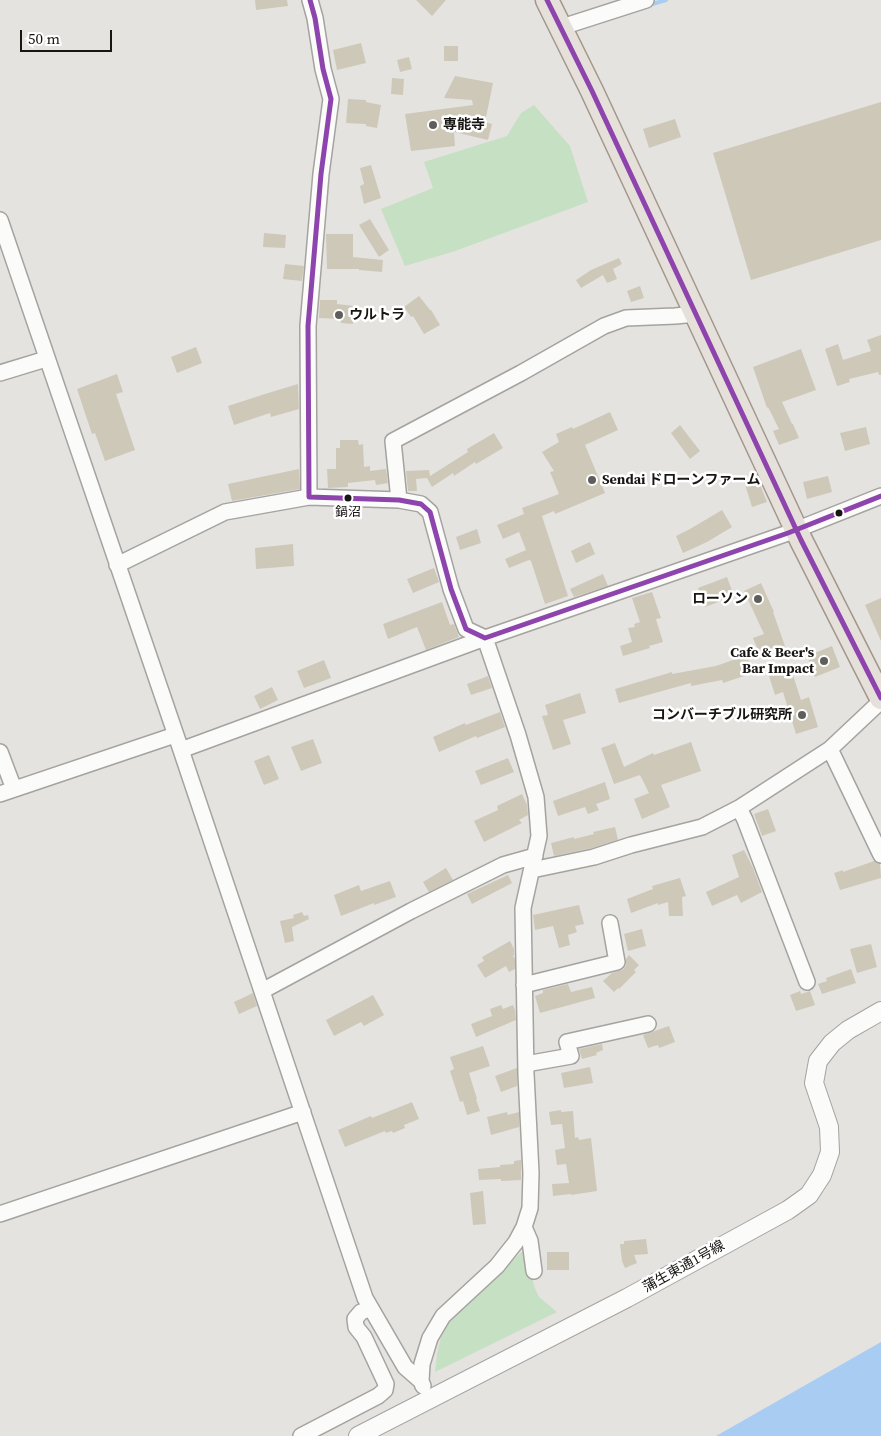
<!DOCTYPE html>
<html>
<head>
<meta charset="utf-8">
<style>
  body { margin:0 }
  #map { position:relative; width:881px; height:1436px; overflow:hidden; background:#e5e3e0; font-family:"Source Serif 4",serif }
  canvas { display:block }
  .scale { position:absolute; left:20px; top:30px; width:92px; height:22px; box-sizing:border-box; border:2px solid #171613; border-top:0; padding-left:6px; font-size:15px; line-height:18px; white-space:nowrap; color:#171613; -webkit-text-stroke:4px #fff; paint-order:stroke }
</style>
</head>
<body>
<div id="map">
<canvas width="881" height="1436"></canvas>
<div class="scale">50 m</div>
</div>
<script>
const c = document.querySelector('canvas').getContext('2d');
c.lineJoin = 'round';
function fillPath(path, color) {
  c.fillStyle = color;
  c.fill(path, 'evenodd');
}
function strokePath(path, color, width, dash) {
  c.strokeStyle = color;
  c.lineWidth = width;
  c.lineCap = dash ? 'butt' : 'round';
  c.setLineDash(dash || []);
  c.stroke(path);
}
function label(font, color, halo, rows, align = 'center') {
  c.font = font + ' "Source Serif 4","Noto Sans JP",serif';
  c.lineWidth = 5;
  c.setLineDash([]);
  c.textBaseline = 'middle';
  c.strokeStyle = halo;
  c.fillStyle = color;
  for (const [text, x, y, turn = 0] of rows) {
    c.save();
    c.translate(x, y);
    c.rotate((+turn || 0) * Math.PI / 180);
    c.textAlign = isNaN(turn) ? turn : align;
    if (halo) c.strokeText(text, 0, 0);
    c.fillText(text, 0, 0);
    c.restore();
  }
}
fillPath(new Path2D(`
  M534,105L570,146L588,202L455,251L405,266L381,209L433,188L424,162L507,136L521,113Z
  M527,1247L534,1286L539,1297L557,1312L435,1372L437,1354L441,1337L454,1315Z`), '#c5e0c2');
fillPath(new Path2D(`
  M881,1342V1436H716Z`), '#a9cdf2');
strokePath(new Path2D(`
  M649,5L666,0`), '#a9cdf2', 4);
fillPath(new Path2D(`
  M255,0H287L288,6L256,10Z
  M416,0H446L432,16Z
  M361,43L366,63L337,70L333,50Z
  M444,46H458V61H444Z
  M409,57L412,69L400,72L397,60Z
  M455,76L493,83L485,122L492,124L488,140L454,132L455,146L411,151L405,114L473,105L472,100L444,98Z
  M392,78L404,79L403,95L391,94Z
  M348,99L366,100V102L381,105L377,128L366,126V124L346,123Z
  M881,102V240L751,280L713,153Z
  M675,119L681,137L649,148L643,129Z
  M371,165L381,198L364,204L360,186L364,184L360,168Z
  M370,219L389,250L379,257L359,225Z
  M264,233L286,235L285,248L263,247Z
  M326,234H353V257L383,260L382,272L359,270V269H327Z
  M619,258L622,264L613,269L617,279L607,283L603,275L581,288L576,280L591,270Z
  M285,264L304,266L302,281L283,279Z
  M640,286L644,298L631,302L627,291Z
  M419,296L430,310H431L440,325L424,334L413,316L411,317L404,307Z
  M320,300H337V304L354,306L353,324L341,323V319L319,318Z
  M881,335V375H879L878,372L849,379L850,382L837,386L825,349L838,344L843,360L871,351L867,340Z
  M196,347L202,363L177,373L171,357Z
  M801,349L816,390L782,402L792,424H793L799,438L779,445L773,431L779,429L768,407L767,408L753,367Z
  M117,374L123,392L116,394L135,450L105,461L95,433L92,434L77,389Z
  M298,384L299,409L271,417L270,413L234,425L228,406L265,394Z
  M610,412L618,430L585,445L605,493L555,514L554,511L542,516L568,596L545,604L531,561L529,560L509,568L505,559L526,550L519,532L503,539L497,525L524,514L522,508L559,494L550,472L554,471L542,452L559,442L556,434L572,427L573,429Z
  M680,425L700,451L690,459L671,433Z
  M866,427L870,444L845,451L840,433Z
  M494,433L503,448L476,464L475,462L454,476L453,473L432,487L427,478L416,479L417,491H408L406,471L429,470L430,476L468,452L467,449Z
  M340,440H358L359,445L363,444L364,467L370,466V471L386,469L388,483L376,485L375,480L348,483V487L328,488L327,469H336V448H340Z
  M299,469L300,489L232,501L228,484Z
  M828,476L832,492L807,499L803,482Z
  M757,477L767,502L752,507L744,481Z
  M722,510L732,527L707,542L683,553L676,536L690,529Z
  M477,529L481,543L460,550L456,537Z
  M590,542L595,554L576,563L571,551Z
  M293,544L294,566L256,569L255,548Z
  M434,568L439,582L413,593L407,579Z
  M603,574L608,586L574,597L570,589Z
  M727,577L734,596L705,607L698,588Z
  M761,583L774,612H773L785,646L760,655L753,638L764,634L744,591Z
  M652,592L661,618L656,619L663,642L649,646L650,648L623,656L620,646L632,642L628,628L635,627L634,624L640,622L632,598Z
  M881,598V641L865,605Z
  M442,602L450,625L454,624L459,637L426,650L417,627L388,639L383,624Z
  M832,646L840,667L815,677L807,656Z
  M747,655L753,673L723,683L722,680L691,686V683L619,703L615,689L672,672V674L716,666Z
  M324,660L331,678L304,688L297,671Z
  M791,669L801,700L809,697L818,727L796,734L783,692L775,695L769,676Z
  M488,676L492,688L471,695L467,684Z
  M272,687L278,700L260,709L254,696Z
  M580,693L586,713L563,720L571,744L553,750L542,716L548,715L545,705Z
  M500,712L505,727L477,738L476,736L439,752L433,737L465,723L466,725Z
  M313,739L322,763L301,771L291,747Z
  M691,742L701,771L661,785L670,807L642,819L634,799L649,793L640,775L614,784L601,748L615,743L624,767L653,753L654,755Z
  M269,755L279,779L264,785L254,761Z
  M508,758L514,772L481,785L475,771Z
  M605,782L610,799L596,804L599,810L588,814L585,807L558,816L553,801Z
  M522,794L527,805L528,815L519,820L522,823L484,842L474,821L498,810L497,806Z
  M768,809L776,831L762,836L754,814Z
  M615,827L618,840L592,848L554,856L551,843L574,837V839L594,834L593,832Z
  M744,850L753,868L762,892L741,903L737,895L712,906L706,892L739,877L732,855Z
  M874,861L880,864L881,878L840,890L834,873L843,870V872Z
  M446,868L453,880L429,892L423,882Z
  M508,875L512,883L472,904L467,894Z
  M680,878L686,896L682,897L683,916H669L668,902L658,905V903L631,913L627,899L653,889L652,886Z
  M390,881L396,897L374,905V903L341,916L334,895L359,885L361,891Z
  M579,905L584,924L575,926L577,932L568,935L570,945L559,948L553,926L535,930L533,915Z
  M302,912L304,916L308,915L309,919L292,927L294,941L285,943L280,921L294,918L293,915Z
  M642,929L646,946L628,951L624,934Z
  M510,941L514,949V955L513,956L515,959V969L509,972L506,966L485,978L477,965L484,961L482,957Z
  M871,944L877,967L857,973L850,949Z
  M629,955L639,965L634,970L636,972L619,989L618,988L614,992L603,981L612,973L624,969L626,965V959Z
  M851,969L856,983L822,994L818,984L827,981L826,978Z
  M568,984L571,992L592,987L595,998L540,1013L535,996L543,993V990Z
  M800,991L801,994L810,991L815,1005L796,1011L790,995Z
  M253,993L257,1006L239,1014L234,1002Z
  M373,995L384,1015L364,1026L361,1022L334,1036L326,1020Z
  M501,1005L503,1009L513,1005L515,1010L516,1020L476,1037L471,1024L492,1016L490,1009Z
  M669,1026L675,1042L659,1048L658,1045L648,1048L643,1035Z
  M602,1044L603,1050L596,1053L597,1055L582,1059L579,1049Z
  M483,1046L490,1066L469,1073L477,1099H476L480,1111L467,1115L463,1101L460,1102L450,1071L454,1069L450,1057Z
  M590,1067L593,1083L564,1088L561,1073Z
  M517,1068V1086L501,1092L495,1076Z
  M412,1102L419,1119L404,1125L405,1128L393,1133L392,1131L386,1133L385,1131L345,1147L338,1130L371,1116L372,1118Z
  M561,1110V1112L573,1111L575,1138L578,1137L579,1140L591,1138L597,1191L571,1195V1194L553,1196L552,1184L569,1183L566,1164L557,1165L555,1150L565,1148L562,1124L551,1125L549,1112Z
  M507,1112L508,1115L519,1112V1127L491,1135L487,1117Z
  M521,1160V1180L501,1181V1179L479,1180L478,1169L500,1167V1165L514,1164V1161Z
  M483,1191L486,1224L473,1225L470,1193Z
  M646,1239L648,1254L634,1255L637,1263L625,1268L622,1261L620,1244H624V1241Z
  M547,1252H569V1270H547Z`), '#cec8b9');
const minor = new Path2D(`
  M562,27L646,0
  M0,220L181,750L365,1298L405,1367L421,1381
  M0,373L46,359
  M309,497L308,326L321,174L331,99L323,69L315,18L310,0
  M399,500L393,441L521,373L604,326L626,318L675,316L696,314
  M117,565L225,512L309,497L399,500L421,504L430,512L451,589L466,629L485,638L788,533L881,496
  M830,749L881,855
  M181,750L485,638L518,735L536,797L539,836L523,908L526,1074L531,1173L530,1208L524,1227L516,1242L497,1266L443,1316L430,1338L422,1364L421,1381L423,1386
  M0,752L14,789
  M0,794L175,735
  M739,808L745,820L807,982
  M532,870L594,857L631,845L702,827L739,808L830,749L881,701
  M524,985L617,962L610,923
  M262,991L411,911L503,865L535,856
  M526,1064L571,1056L567,1042L648,1024
  M0,1214L303,1112
  M524,1227L530,1241L534,1271
  M301,1436L378,1396L385,1390L386,1384L364,1337L356,1327L355,1319L361,1312L371,1308`);
const tertiary = new Path2D(`
  M358,1436L627,1298L788,1210L809,1195L822,1175L830,1152L829,1127L814,1083L818,1061L832,1043L848,1030L881,1011`);
const primary = new Path2D(`
  M547,0L592,91L801,540L881,698`);
strokePath(minor, '#a4a3a0', 18);
strokePath(tertiary, '#a4a3a0', 20);
strokePath(primary, '#a2978b', 25);
strokePath(minor, '#fbfbfa', 15);
strokePath(tertiary, '#fbfbfa', 18);
strokePath(primary, '#e6e0da', 22);
strokePath(new Path2D(`
  M310,0L315,18L323,69L331,99L321,174L308,326L309,497L399,500L421,504L430,512L451,589L466,629L485,638L788,533L881,496
  M547,0L592,91L801,540L881,698`), '#8e44ad', 5);
for (const [x, y, r, color] of [
  [433,125,5,"#5f5e5b"],
  [339,315,5,"#5f5e5b"],
  [592,480,5,"#5f5e5b"],
  [348,498,4.5,"#171613"],
  [839,513,4.5,"#171613"],
  [758,599,5,"#5f5e5b"],
  [824,661,5,"#5f5e5b"],
  [802,715,5,"#5f5e5b"]
]) {
  const dot = new Path2D();
  dot.arc(x, y, r, 0, 2 * Math.PI);
  c.fillStyle = color;
  c.fill(dot);
  strokePath(dot, '#fff', 2);
}
label('13px', '#171613', '#fff', [
  ["鍋沼",348,513]
]);
label('bold 14px', '#171613', '#fff', [
  ["専能寺",443,125],
  ["ウルトラ",349,315],
  ["Sendai ドローンファーム",602,480],
  ["ローソン",748,599,"right"],
  ["Cafe & Beer's",814,653,"right"],
  ["Bar Impact",814,669,"right"],
  ["コンバーチブル研究所",792,715,"right"]
], 'left');
label('14px', '#171613', '#fff', [
  ["蒲生東通1号線",684,1267,-29]
]);
</script>
</body>
</html>
